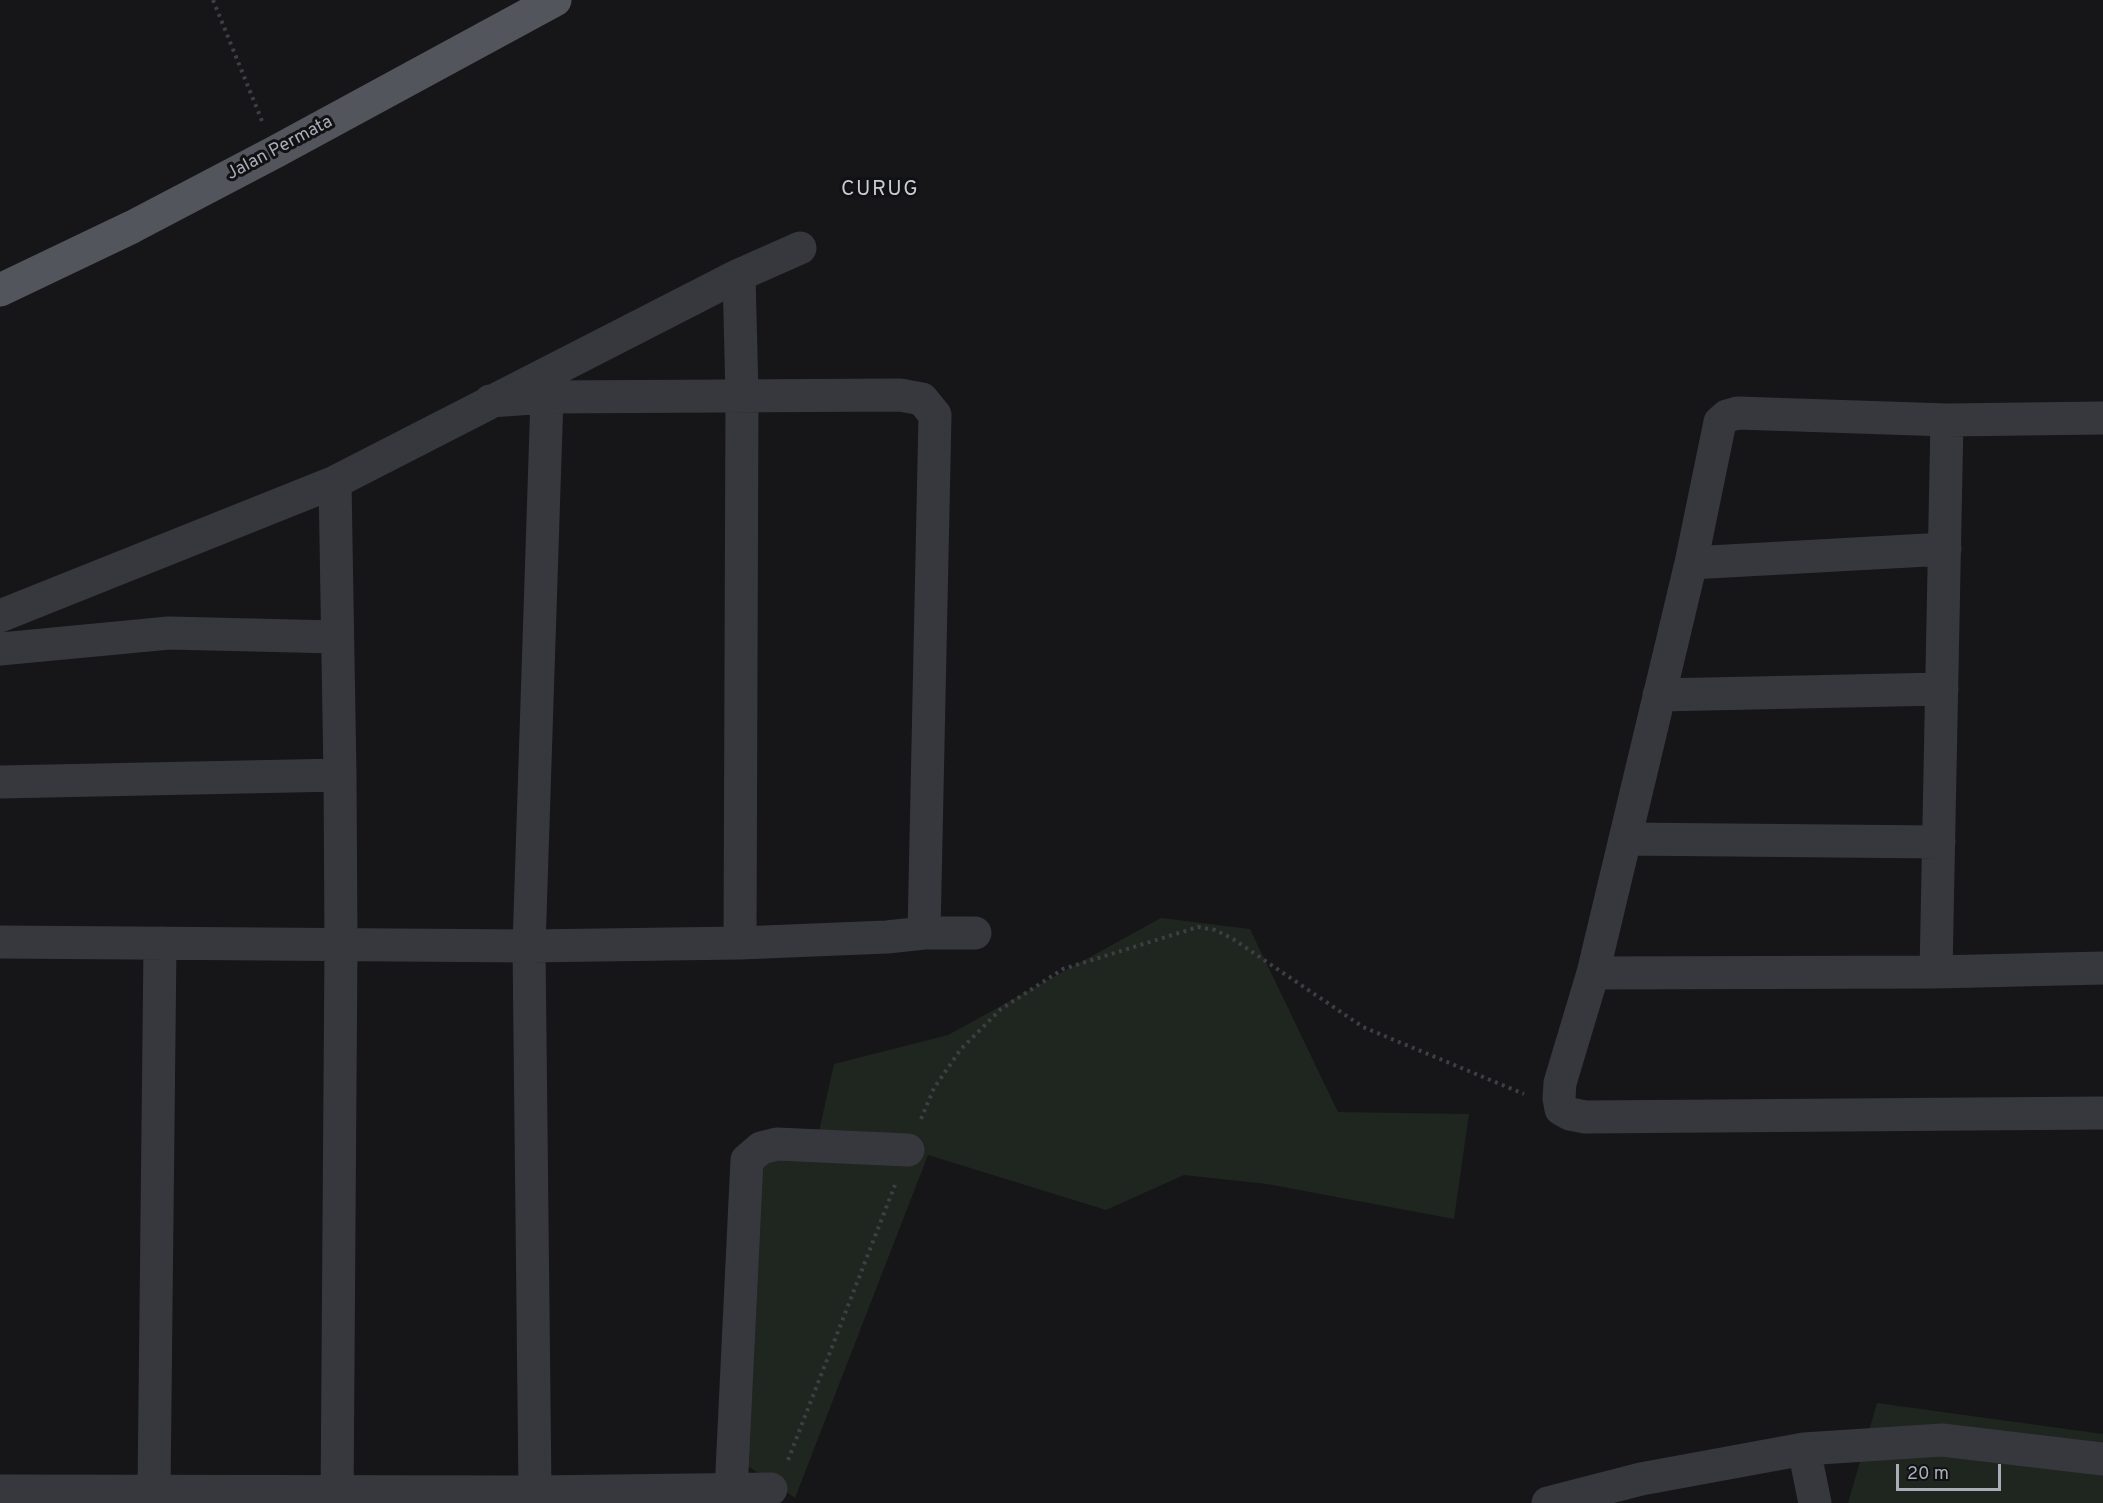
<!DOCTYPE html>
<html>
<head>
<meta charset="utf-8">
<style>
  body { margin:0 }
  #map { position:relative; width:2103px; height:1503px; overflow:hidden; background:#161618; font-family:Overpass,sans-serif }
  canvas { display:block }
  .scale { position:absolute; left:1896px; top:1464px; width:105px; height:27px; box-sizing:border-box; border:3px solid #a8adb8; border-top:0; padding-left:8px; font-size:18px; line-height:21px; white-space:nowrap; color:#a8adb8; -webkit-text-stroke:4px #111113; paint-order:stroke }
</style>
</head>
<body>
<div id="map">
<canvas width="2103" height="1503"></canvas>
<div class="scale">20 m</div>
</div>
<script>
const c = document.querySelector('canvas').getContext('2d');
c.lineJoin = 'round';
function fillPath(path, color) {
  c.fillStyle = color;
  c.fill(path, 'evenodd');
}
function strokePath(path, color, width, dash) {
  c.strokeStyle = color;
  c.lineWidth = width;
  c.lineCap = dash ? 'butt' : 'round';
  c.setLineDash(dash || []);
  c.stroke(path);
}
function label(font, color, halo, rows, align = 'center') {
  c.font = font + ' Overpass,sans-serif';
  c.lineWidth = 6;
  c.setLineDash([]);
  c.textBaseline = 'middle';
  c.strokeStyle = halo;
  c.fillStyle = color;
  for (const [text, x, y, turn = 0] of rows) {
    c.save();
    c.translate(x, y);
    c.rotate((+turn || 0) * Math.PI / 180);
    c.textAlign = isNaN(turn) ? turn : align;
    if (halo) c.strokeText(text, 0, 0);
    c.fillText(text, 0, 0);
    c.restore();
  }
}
fillPath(new Path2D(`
  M1161,918L1250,929L1338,1112L1469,1114L1454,1219L1267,1184L1184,1175L1106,1210L928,1155L795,1498L723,1449L740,1159L815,1149L834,1064L948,1035Z
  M1877,1403L2103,1434V1503H1848Z`), '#1e261f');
strokePath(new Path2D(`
  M213,0L262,121
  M921,1119L934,1088L961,1049L1001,1009L1063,969L1198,927L1215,930L1233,939L1363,1027L1524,1094
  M788,1460L895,1185`), '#3d3f44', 4, [3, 4.5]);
strokePath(new Path2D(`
  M739,275L742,395L740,943
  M490,401L547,397L900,395L922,399L935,415L924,933
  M2103,418L1947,420L1738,413L1727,416L1720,422L1691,563L1593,973L1560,1083L1559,1098L1561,1109L1570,1114L1585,1117L2103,1113
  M335,482L340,775L341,945L337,1503
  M1691,563L1945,549
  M0,616L335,482L739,275L800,248
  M0,649L169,633L337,637
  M1659,695L1942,689
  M0,782L340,775
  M1625,839L1939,842
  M0,942L529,946L740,943L887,937L924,933H975
  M1936,972L1947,420
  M1593,973L1936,972L2103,968
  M1804,1449L1815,1503
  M0,1491L535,1492L771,1489
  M154,1491L160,943
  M731,1491L747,1160L761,1148L777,1144L908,1150
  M535,1492L529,946L547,397
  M1548,1503L1641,1479L1804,1449L1942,1440L2103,1459`), '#37383d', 33);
strokePath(new Path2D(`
  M0,290L132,227L275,152L555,0`), '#53555c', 33);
label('18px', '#a8adb8', '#111113', [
  ["Jalan Permata",280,149,-28]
]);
c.letterSpacing = '1.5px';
label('21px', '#c9ccd4', '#111113', [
  ["CURUG",880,191]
]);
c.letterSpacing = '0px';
</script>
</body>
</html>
